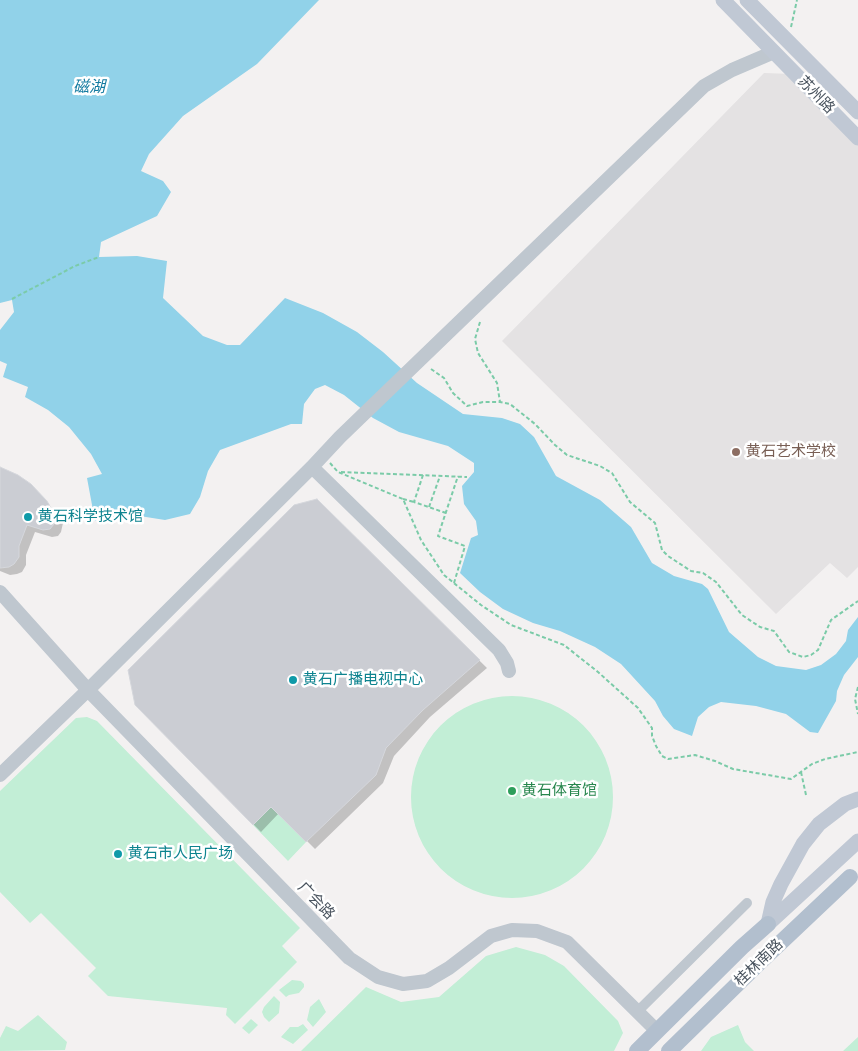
<!DOCTYPE html>
<html>
<head>
<meta charset="utf-8">
<style>
  body { margin:0 }
  canvas { display:block; background:#f3f1f1 }
</style>
</head>
<body>
<canvas width="858" height="1051"></canvas>
<script>
const context = document.querySelector('canvas').getContext('2d');
context.lineJoin = 'round';
function paint(path, color) {
  context.fillStyle = color;
  context.fill(path, 'evenodd');
}
function shape(rows) {
  const path = new Path2D();
  for (const r of rows) {
    if (r.length === 3) {
      path.moveTo(r[0] + r[2], r[1]);
      path.arc(r[0], r[1], r[2], 0, 2 * Math.PI);
      continue;
    }
    path.moveTo(r[0], r[1]);
    for (let i = 2; i < r.length; i += 2) path.lineTo(r[i], r[i + 1]);
  }
  return path;
}
function stroke(path, color, width, dash) {
  context.strokeStyle = color;
  context.lineWidth = width;
  context.lineCap = dash ? 'butt' : 'round';
  context.setLineDash(dash || []);
  context.stroke(path);
}
function write(font, color, halo, rows, align = 'center') {
  context.font = font + ' Manrope,"Noto Sans SC",sans-serif';
  context.lineWidth = 5;
  context.setLineDash([]);
  context.textBaseline = 'middle';
  context.strokeStyle = halo;
  context.fillStyle = color;
  for (const [text, x, y, turn = 0] of rows) {
    context.save();
    context.translate(x, y);
    context.rotate((+turn || 0) * Math.PI / 180);
    context.textAlign = isNaN(turn) ? turn : align;
    if (halo) context.strokeText(text, 0, 0);
    context.fillText(text, 0, 0);
    context.restore();
  }
}
paint(shape([
  [764,73,792,74,858,141,858,567,847,578,830,563,776,614,502,341]
]), '#e4e2e3');
paint(shape([
  [512,797,101],
  [87,717,97,721,300,928,282,946,297,962,235,1024,226,1015,227,1008,108,996,88,976,96,968,41,913,30,923,0,892,0,791,76,718],
  [271,807,306,842,288,861,253,825],
  [516,947,545,955,564,966,618,1021,623,1033,614,1051,301,1051,366,987,401,1002,439,997,486,956],
  [292,980,301,981,304,984,304,987,299,993,289,995,286,997,279,990],
  [274,996,280,1002,279,1013,269,1022,264,1017,262,1012,264,1007],
  [319,999,326,1012,313,1027,307,1020,310,1007],
  [38,1015,67,1042,65,1050,0,1051,0,1038,6,1026,18,1031],
  [251,1019,258,1025,249,1034,242,1028],
  [303,1024,308,1030,293,1044,281,1037,290,1027,298,1027],
  [738,1025,745,1042,754,1051,701,1051,711,1037],
  [858,1037,858,1051,843,1051]
]), '#c2eed6');
paint(shape([
  [0,0,319,0,257,64,183,116,149,154,141,171,163,181,171,192,157,216,101,242,99,257,137,256,167,261,163,298,203,336,227,345,240,345,285,298,323,313,357,332,383,352,417,383,463,414,502,418,520,424,534,437,556,476,600,500,631,527,652,563,674,576,702,584,708,589,729,632,758,657,776,666,806,670,821,665,836,654,846,641,848,630,858,617,858,657,844,675,837,691,836,701,818,733,810,732,786,714,756,706,721,702,709,707,698,717,692,736,674,729,663,716,655,701,621,664,595,647,560,631,533,623,503,609,480,592,460,573,471,538,478,535,476,521,464,504,462,486,474,472,474,463,448,446,399,432,373,418,344,395,325,385,315,389,304,404,302,424,291,424,220,450,208,471,200,497,190,514,165,520,127,514,95,521,87,478,102,474,91,454,69,427,48,410,25,397,28,387,3,377,7,364,0,361,0,330,14,312,12,300,0,303]
]), '#91d2e9');
paint(shape([
  [0,469,47,502,63,523,61,532,58,536,52,537,35,532,26,555,26,565,22,572,17,574,10,575,0,571],
  [316,500,487,668,430,717,394,756,383,783,315,849,279,813,261,832,136,705]
]), '#0003');
const building = shape([
  [0,467,18,475,31,484,47,501,55,515,54,524,50,529,43,530,27,525,19,546,19,557,14,564,9,567,0,568,0,467],
  [317,499,480,660,423,710,386,748,376,775,306,842,271,807,253,825,135,705,128,670,294,505,317,499]
]);
paint(building, '#cbcdd3');
stroke(building, '#d5d7dc', 1);
stroke(shape([
  [791,27,797,0],
  [12,299,75,266,99,257],
  [480,322,475,339,478,353,497,383,500,402],
  [431,369,444,378,453,393,467,406,483,402,500,402,510,404,535,424,555,445,567,455,600,466,612,473,630,502,655,523,662,550,668,556,691,571,703,573,716,582,742,615,760,627,774,631,789,652,803,657,811,655,818,650,831,620,858,601],
  [330,463,338,472,403,499,421,540,444,575,481,605,511,625,564,645,598,672,638,708,652,728,652,736,656,746,662,756,668,759,695,755,715,761,733,769,791,779,812,764,825,759,858,752],
  [341,472,467,477],
  [423,475,414,502,446,513],
  [403,499,414,502],
  [429,507,440,476],
  [454,583,465,546,438,536,458,476],
  [858,687,855,699,858,714],
  [801,772,806,795]
]), '#7bcba8', 2, [4, 2.5]);
stroke(shape([
  [638,1011,747,903]
]), '#bfc7cf', 10);
stroke(shape([
  [312,467,499,650,507,663,509,671],
  [0,592,88,690,312,467,340,437,704,86,732,70,774,52],
  [0,775,88,690,349,958,378,977,403,984,427,981,449,968,491,936,512,930,537,931,567,942,657,1031]
]), '#bfc7cf', 14);
stroke(shape([
  [723,0,858,138],
  [747,0,858,112],
  [768,924,773,902,781,884,803,844,819,824,845,804,858,799],
  [768,924,858,841]
]), '#c0c8d4', 15);
stroke(shape([
  [637,1051,742,947,768,924],
  [669,1051,759,963,850,877]
]), '#b2bfce', 16);
for (const [x, y, r, color] of [
  [736,452,5,"#8d6e63"],
  [28,517,5,"#0f9aa8"],
  [293,680,5,"#0f9aa8"],
  [512,791,5,"#2e9e5b"],
  [118,854,5,"#0f9aa8"]
]) {
  const dot = new Path2D();
  dot.arc(x, y, r, 0, 2 * Math.PI);
  context.fillStyle = color;
  context.fill(dot);
  stroke(dot, '#fff', 2);
}
write('15px', '#49535e', '#fff', [
  ["苏州路",816,95,46],
  ["广会路",316,901,46],
  ["桂林南路",759,963,-44]
]);
write('15px', '#785e54', '#fff', [
  ["黄石艺术学校",746,452]
], 'left');
write('15px', '#0d838f', '#fff', [
  ["黄石科学技术馆",38,517],
  ["黄石广播电视中心",303,680],
  ["黄石市人民广场",128,854]
], 'left');
write('15px', '#27864d', '#fff', [
  ["黄石体育馆",522,791]
], 'left');
write('italic 16px', '#127aa0', '#fff', [
  ["磁湖",89,88]
]);
</script>
</body>
</html>
